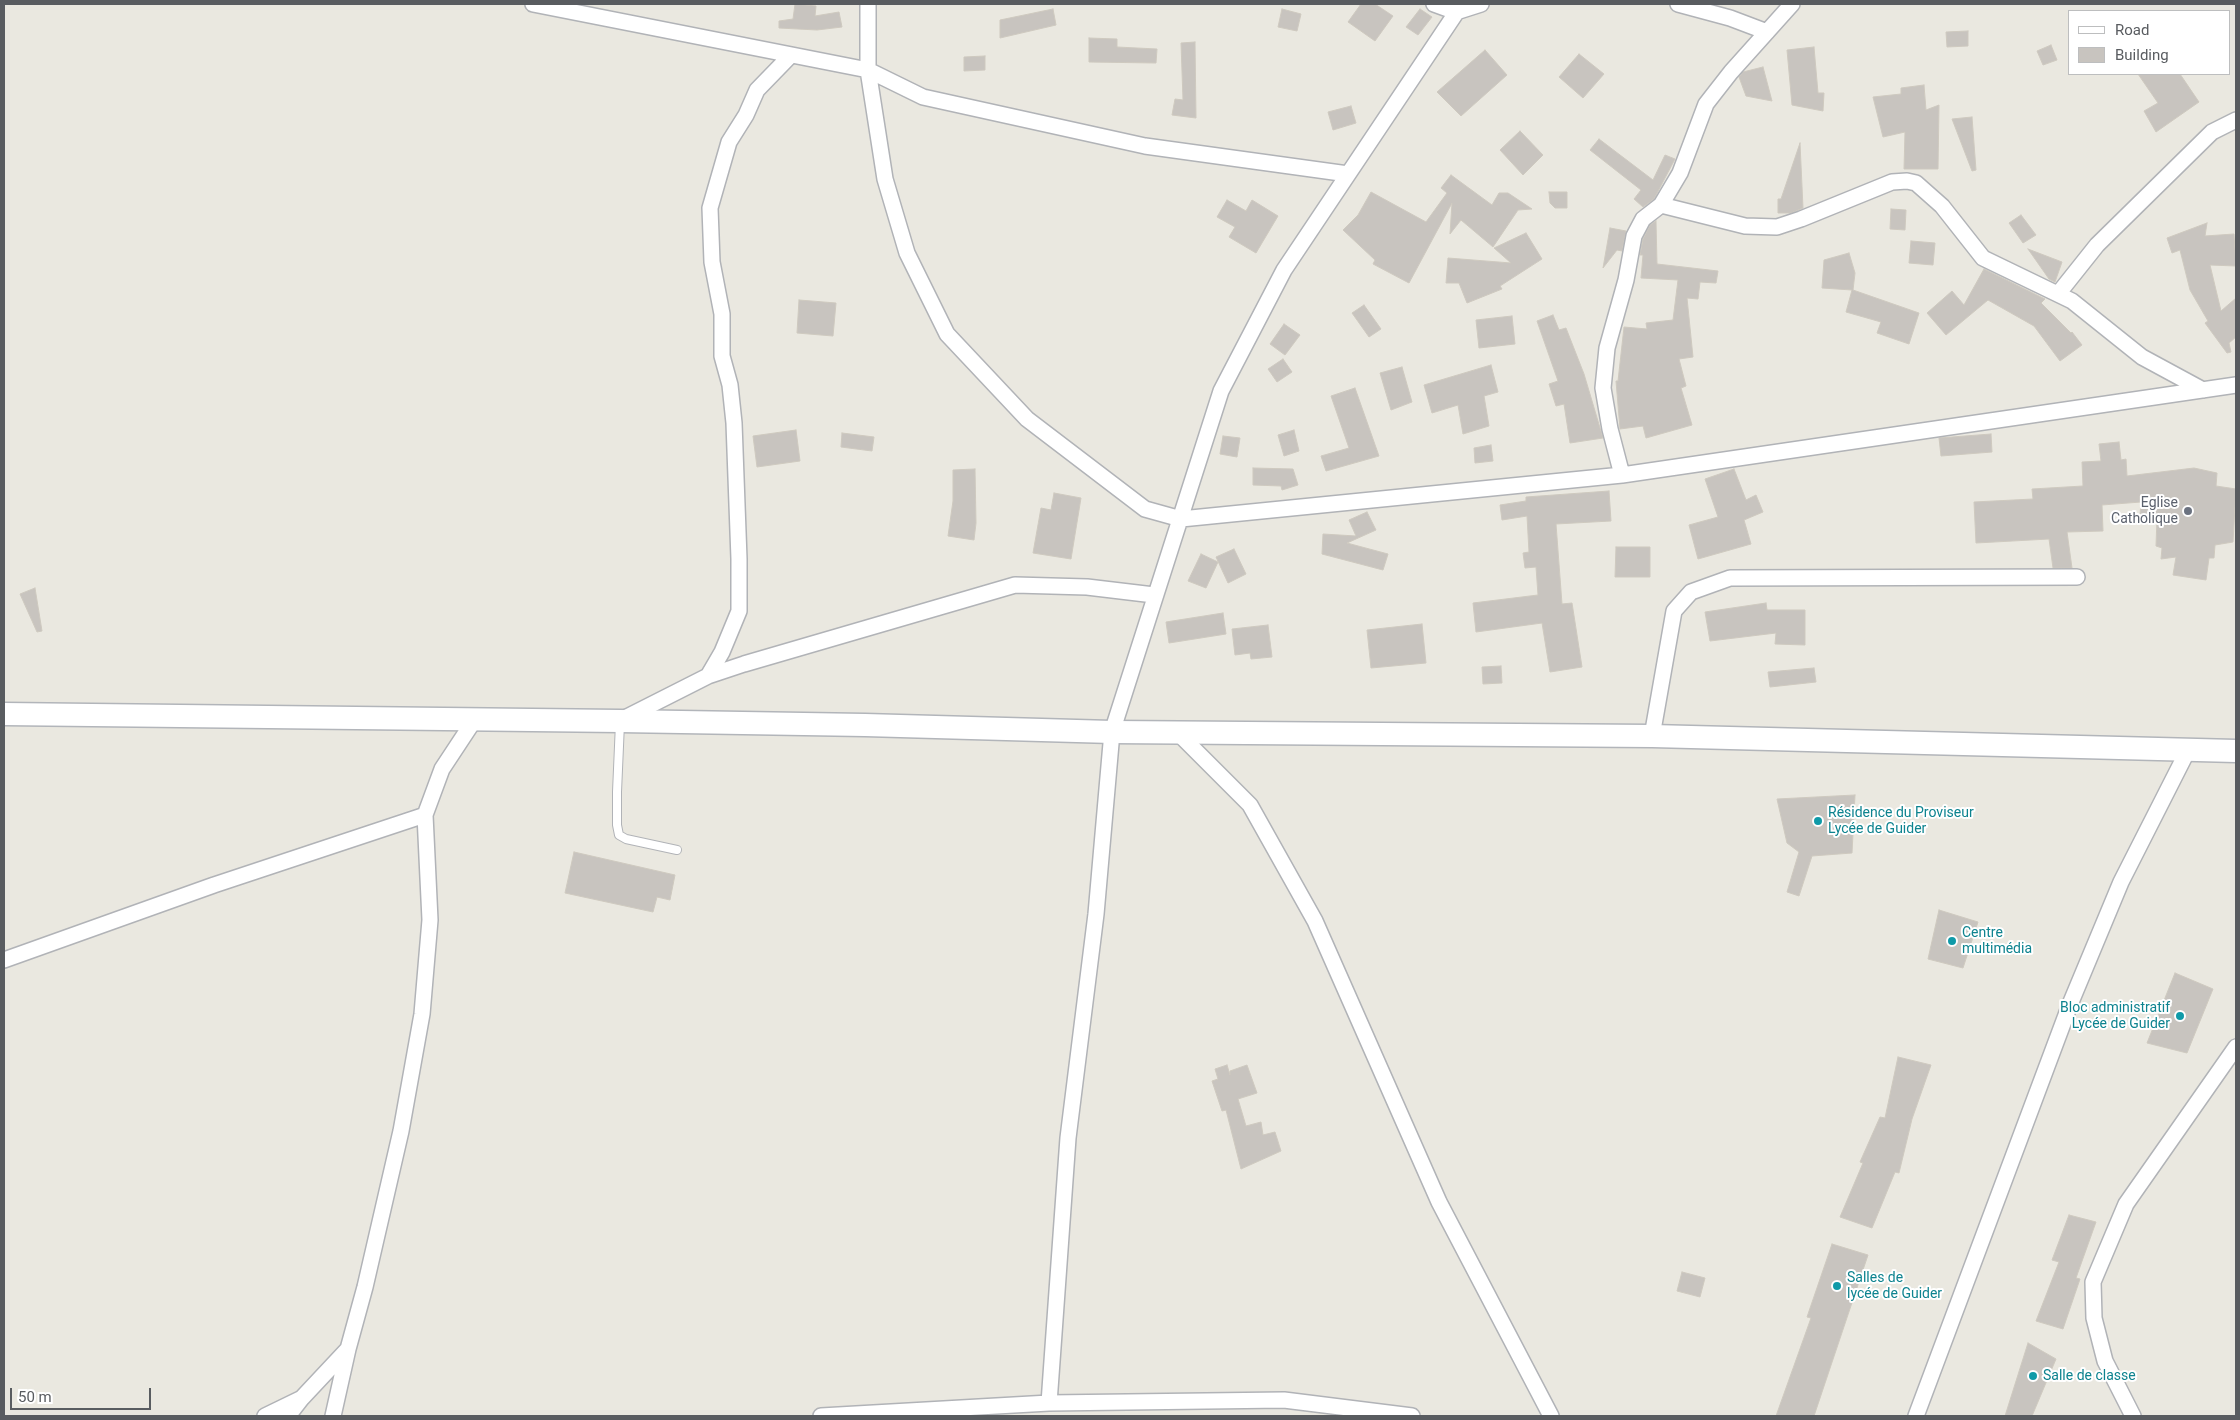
<!DOCTYPE html>
<html>
<head>
<meta charset="utf-8">
<style>
  body { margin:0 }
  #map { position:relative; width:2240px; height:1420px; overflow:hidden; background:#eae8e0; font-family:Roboto,sans-serif }
  canvas { display:block }
  .frame { position:absolute; inset:0; border:5px solid #595c60; pointer-events:none }
  .legend { position:absolute; left:2068px; top:10px; width:162px; height:65px; box-sizing:border-box; background:#fff; border:1px solid #bdbebf; margin:0; padding:6px 9px; list-style:none; font-size:15px; color:#595c60 }
  .legend li { display:flex; align-items:center; gap:10px; height:25px }
  .legend b { width:25px; border:1px solid #bdbebf }
  .scale { position:absolute; left:10px; top:1388px; width:141px; height:22px; box-sizing:border-box; border:2px solid #595c60; border-top:0; padding-left:6px; font-size:15px; line-height:18px; white-space:nowrap; color:#595c60; -webkit-text-stroke:4px #fff; paint-order:stroke }
</style>
</head>
<body>
<div id="map">
<canvas width="2240" height="1420"></canvas>
<div class="frame"></div>
<ul class="legend">
<li><b style="height:6px;background:#fff"></b>Road</li>
<li><b style="height:14px;background:#c8c4bf"></b>Building</li>
</ul>
<div class="scale">50 m</div>
</div>
<script>
const context = document.querySelector('canvas').getContext('2d');
context.lineJoin = 'round';
function paint(path, color) {
  context.fillStyle = color;
  context.fill(path, 'evenodd');
}
function shape(rows) {
  const path = new Path2D();
  for (const r of rows) {
    path.moveTo(r[0], r[1]);
    for (let i = 2; i < r.length; i += 2) path.lineTo(r[i], r[i + 1]);
  }
  return path;
}
function stroke(path, color, width, dash) {
  context.strokeStyle = color;
  context.lineWidth = width;
  context.lineCap = dash ? 'butt' : 'round';
  context.setLineDash(dash || []);
  context.stroke(path);
}
function write(font, color, halo, rows, align = 'center') {
  context.font = font + ' Roboto,sans-serif';
  context.lineWidth = 4;
  context.setLineDash([]);
  context.textBaseline = 'middle';
  context.strokeStyle = halo;
  context.fillStyle = color;
  for (const [text, x, y, turn = 0] of rows) {
    context.save();
    context.translate(x, y);
    context.rotate((+turn || 0) * Math.PI / 180);
    context.textAlign = isNaN(turn) ? turn : align;
    if (halo) context.strokeText(text, 0, 0);
    context.fillText(text, 0, 0);
    context.restore();
  }
}
const building = shape([
  [795,4,816,6,815,16,839,12,842,27,817,30,779,28,779,21,793,19,795,4],
  [1361,4,1375,4,1393,16,1375,41,1348,22,1361,4],
  [1053,9,1056,25,1000,38,1000,20,1053,9],
  [1282,9,1301,14,1297,31,1278,27,1282,9],
  [1420,9,1432,17,1418,35,1406,27,1420,9],
  [1968,31,1968,46,1947,47,1946,32,1968,31],
  [1089,38,1117,39,1117,47,1157,49,1156,63,1089,62,1089,38],
  [1195,42,1196,118,1172,115,1175,99,1183,100,1181,43,1195,42],
  [2051,45,2057,60,2043,65,2037,51,2051,45],
  [1814,47,1818,93,1824,93,1823,111,1792,105,1787,50,1814,47],
  [1485,50,1507,75,1461,116,1437,92,1485,50],
  [1579,54,1604,74,1583,98,1559,77,1579,54],
  [985,56,985,70,964,71,964,57,985,56],
  [1763,67,1772,101,1746,96,1739,77,1743,72,1763,67],
  [2138,74,2180,74,2199,102,2156,132,2144,111,2158,103,2138,74],
  [1924,85,1926,110,1939,105,1938,169,1904,169,1905,132,1883,137,1873,97,1901,94,1901,88,1924,85],
  [1351,106,1356,123,1333,130,1328,112,1351,106],
  [1972,117,1976,170,1972,171,1952,119,1972,117],
  [1520,131,1543,155,1523,175,1500,150,1520,131],
  [1599,139,1653,180,1665,155,1675,159,1654,199,1643,207,1634,199,1641,190,1590,150,1599,139],
  [1800,143,1803,208,1791,213,1778,213,1778,199,1781,199,1800,143],
  [1451,175,1492,205,1499,193,1508,193,1532,209,1518,210,1493,247,1461,220,1450,234,1452,203,1409,283,1373,264,1375,260,1343,230,1358,215,1371,192,1426,222,1447,193,1441,188,1451,175],
  [1549,192,1567,192,1567,208,1555,208,1550,203,1549,192],
  [1227,200,1246,211,1252,200,1278,216,1256,253,1229,237,1235,227,1217,217,1227,200],
  [1891,209,1906,210,1905,230,1890,229,1891,209],
  [2021,215,2036,235,2023,243,2009,223,2021,215],
  [1656,221,1657,264,1718,271,1716,283,1700,282,1698,299,1687,298,1693,357,1679,359,1686,386,1681,388,1692,425,1646,438,1643,426,1620,429,1616,381,1618,381,1624,327,1647,329,1646,323,1673,320,1678,280,1641,278,1643,255,1640,255,1643,239,1650,225,1656,221],
  [2207,223,2205,236,2234,234,2236,266,2210,265,2221,311,2236,298,2236,337,2229,343,2231,352,2227,353,2205,323,2208,321,2190,290,2180,250,2172,253,2167,238,2207,223],
  [1610,228,1626,231,1622,251,1617,250,1603,268,1610,228],
  [1526,233,1542,259,1500,286,1502,289,1467,303,1459,283,1446,283,1448,258,1511,263,1494,248,1526,233],
  [1911,241,1935,243,1933,265,1909,263,1911,241],
  [2028,249,2062,262,2055,282,2049,279,2028,249],
  [1849,253,1855,273,1853,290,1919,313,1909,344,1877,333,1881,322,1846,312,1852,290,1822,288,1824,260,1849,253],
  [1984,269,2045,299,2041,303,2071,333,2072,332,2082,345,2060,361,2034,326,1988,300,1946,335,1927,313,1952,291,1964,305,1984,269],
  [799,300,836,303,833,336,797,333,799,300],
  [1364,305,1381,329,1369,337,1352,313,1364,305],
  [1553,315,1559,330,1566,328,1584,374,1603,438,1570,443,1564,404,1556,406,1549,384,1558,381,1537,321,1553,315],
  [1512,316,1515,344,1479,348,1476,320,1512,316],
  [1284,324,1300,335,1285,355,1270,344,1284,324],
  [1283,359,1292,372,1277,382,1268,369,1283,359],
  [1491,365,1498,392,1484,396,1489,426,1463,434,1458,405,1432,413,1424,385,1491,365],
  [1402,367,1412,402,1391,410,1380,373,1402,367],
  [1355,388,1379,456,1326,471,1321,456,1349,448,1331,396,1355,388],
  [796,430,800,461,757,467,753,436,796,430],
  [1294,430,1299,451,1284,456,1278,435,1294,430],
  [842,433,874,437,872,451,841,447,842,433],
  [1991,434,1992,452,1941,456,1939,438,1991,434],
  [1223,436,1240,438,1237,457,1220,454,1223,436],
  [2119,442,2121,460,2126,459,2127,476,2194,468,2217,473,2216,486,2236,489,2233,542,2215,545,2214,558,2209,558,2206,580,2173,575,2176,557,2161,559,2162,548,2156,546,2157,517,2140,515,2141,502,2102,505,2103,531,2067,532,2072,568,2053,568,2049,539,1976,543,1974,502,2033,499,2032,489,2083,486,2082,462,2101,461,2099,444,2119,442],
  [1491,445,1493,461,1475,463,1474,448,1491,445],
  [1253,468,1293,469,1298,485,1282,490,1281,486,1253,485,1253,468],
  [975,469,976,523,974,540,948,536,953,501,953,470,975,469],
  [1734,469,1746,500,1756,495,1763,512,1744,520,1751,544,1698,559,1689,525,1718,517,1705,479,1734,469],
  [1609,491,1611,521,1556,524,1562,604,1572,603,1582,667,1550,672,1542,623,1476,632,1473,603,1538,595,1536,567,1525,568,1523,553,1529,552,1527,516,1502,520,1500,505,1526,501,1526,497,1609,491],
  [1054,493,1081,498,1071,559,1033,553,1041,508,1051,510,1054,493],
  [1367,512,1376,530,1347,543,1388,554,1383,570,1322,554,1323,534,1356,536,1349,520,1367,512],
  [1616,547,1650,547,1650,577,1615,577,1616,547],
  [1234,549,1246,574,1228,583,1216,557,1234,549],
  [1201,554,1218,562,1206,588,1188,581,1201,554],
  [35,588,42,631,37,632,20,594,35,588],
  [1766,603,1767,610,1805,610,1805,645,1775,644,1776,633,1710,641,1705,612,1766,603],
  [1223,613,1226,634,1169,643,1166,622,1223,613],
  [1422,624,1426,663,1371,668,1367,630,1422,624],
  [1268,625,1272,657,1251,659,1250,653,1235,655,1232,629,1268,625],
  [1501,666,1502,683,1483,684,1482,667,1501,666],
  [1814,668,1816,682,1770,687,1768,672,1814,668],
  [1855,795,1852,853,1812,856,1799,896,1787,892,1799,852,1787,843,1777,799,1855,795],
  [574,852,675,875,670,900,657,897,653,912,565,893,574,852],
  [1939,910,1978,922,1963,968,1928,959,1939,910],
  [2175,973,2213,989,2187,1053,2147,1043,2175,973],
  [1898,1057,1931,1065,1912,1119,1899,1173,1895,1172,1872,1228,1840,1217,1863,1163,1860,1162,1880,1117,1885,1118,1898,1057],
  [1227,1065,1230,1075,1230,1071,1247,1065,1257,1093,1238,1099,1246,1126,1261,1122,1263,1135,1275,1132,1281,1151,1241,1169,1226,1110,1222,1111,1212,1081,1218,1079,1215,1069,1227,1065],
  [2069,1215,2096,1222,2076,1278,2080,1279,2063,1329,2036,1321,2059,1262,2052,1260,2069,1215],
  [1832,1244,1868,1255,1814,1416,1776,1416,1811,1318,1807,1317,1832,1244],
  [1682,1272,1705,1278,1700,1297,1677,1291,1682,1272],
  [2028,1343,2056,1359,2032,1416,2005,1416,2028,1343]
]);
paint(building, '#c8c4bf');
stroke(building, '#cec9bf', 1);
const service = shape([
  [620,723,617,792,617,825,619,835,626,839,677,850]
]);
const minor = shape([
  [533,4,868,70,923,97,1145,146,1348,174],
  [868,4,868,70,885,179,907,253,947,334,1027,419,1145,509,1181,519,1622,475,2236,385],
  [1434,4,1456,12,1481,4],
  [1678,4,1730,18,1767,32],
  [1661,205,1745,226,1777,227,1801,219,1892,182,1907,181,1916,183,1942,206,1983,258,2072,301,2142,357,2203,390],
  [2058,294,2097,245,2212,132,2236,120],
  [1622,475,1610,429,1603,388,1607,348,1626,280,1634,236,1643,219,1661,205,1680,173,1706,104,1731,72,1792,4],
  [708,676,722,652,739,611,739,559,734,423,730,385,722,356,722,314,712,262,710,208,729,142,746,115,757,90,791,55],
  [623,719,708,676,744,664,1015,585,1087,587,1154,595],
  [1178,733,1250,805,1315,921,1439,1202,1551,1416],
  [1652,736,1674,611,1691,592,1730,578,2077,577],
  [4,960,214,885,425,815],
  [1049,1403,1068,1138,1096,914,1112,732,1221,391,1284,270,1462,4],
  [265,1416,300,1399],
  [288,1416,302,1398,347,1350],
  [333,1416,348,1349,365,1287,401,1131,422,1014,430,920,425,815,442,769,475,719],
  [821,1416,1049,1403,1284,1400,1412,1416],
  [1916,1416,2071,1002,2121,882,2188,750],
  [2133,1416,2105,1361,2094,1318,2093,1282,2126,1204,2236,1047]
]);
const secondary = shape([
  [4,714,620,721,865,725,1112,732,1652,736,2236,751]
]);
stroke(service, '#b1b3b7', 10);
stroke(minor, '#b1b3b7', 18);
stroke(secondary, '#b2b5ba', 25);
stroke(service, '#fff', 8);
stroke(minor, '#fff', 15);
stroke(secondary, '#fff', 22);
for (const [x, y, r, color] of [
  [2188,511,5,"#6b7280"],
  [1818,821,5,"#0f9aa8"],
  [1952,941,5,"#0f9aa8"],
  [2180,1016,5,"#0f9aa8"],
  [1837,1286,5,"#0f9aa8"],
  [2033,1376,5,"#0f9aa8"]
]) {
  const dot = new Path2D();
  dot.arc(x, y, r, 0, 2 * Math.PI);
  context.fillStyle = color;
  context.fill(dot);
  stroke(dot, '#fff', 2);
}
write('14px', '#5b616d', '#fff', [
  ["Eglise",2178,503],
  ["Catholique",2178,519]
], 'right');
write('14px', '#0d838f', '#fff', [
  ["Résidence du Proviseur",1828,813],
  ["Lycée de Guider",1828,829],
  ["Centre",1962,933],
  ["multimédia",1962,949],
  ["Bloc administratif",2170,1008,"right"],
  ["Lycée de Guider",2170,1024,"right"],
  ["Salles de",1847,1278],
  ["lycée de Guider",1847,1294],
  ["Salle de classe",2043,1376]
], 'left');
</script>
</body>
</html>
